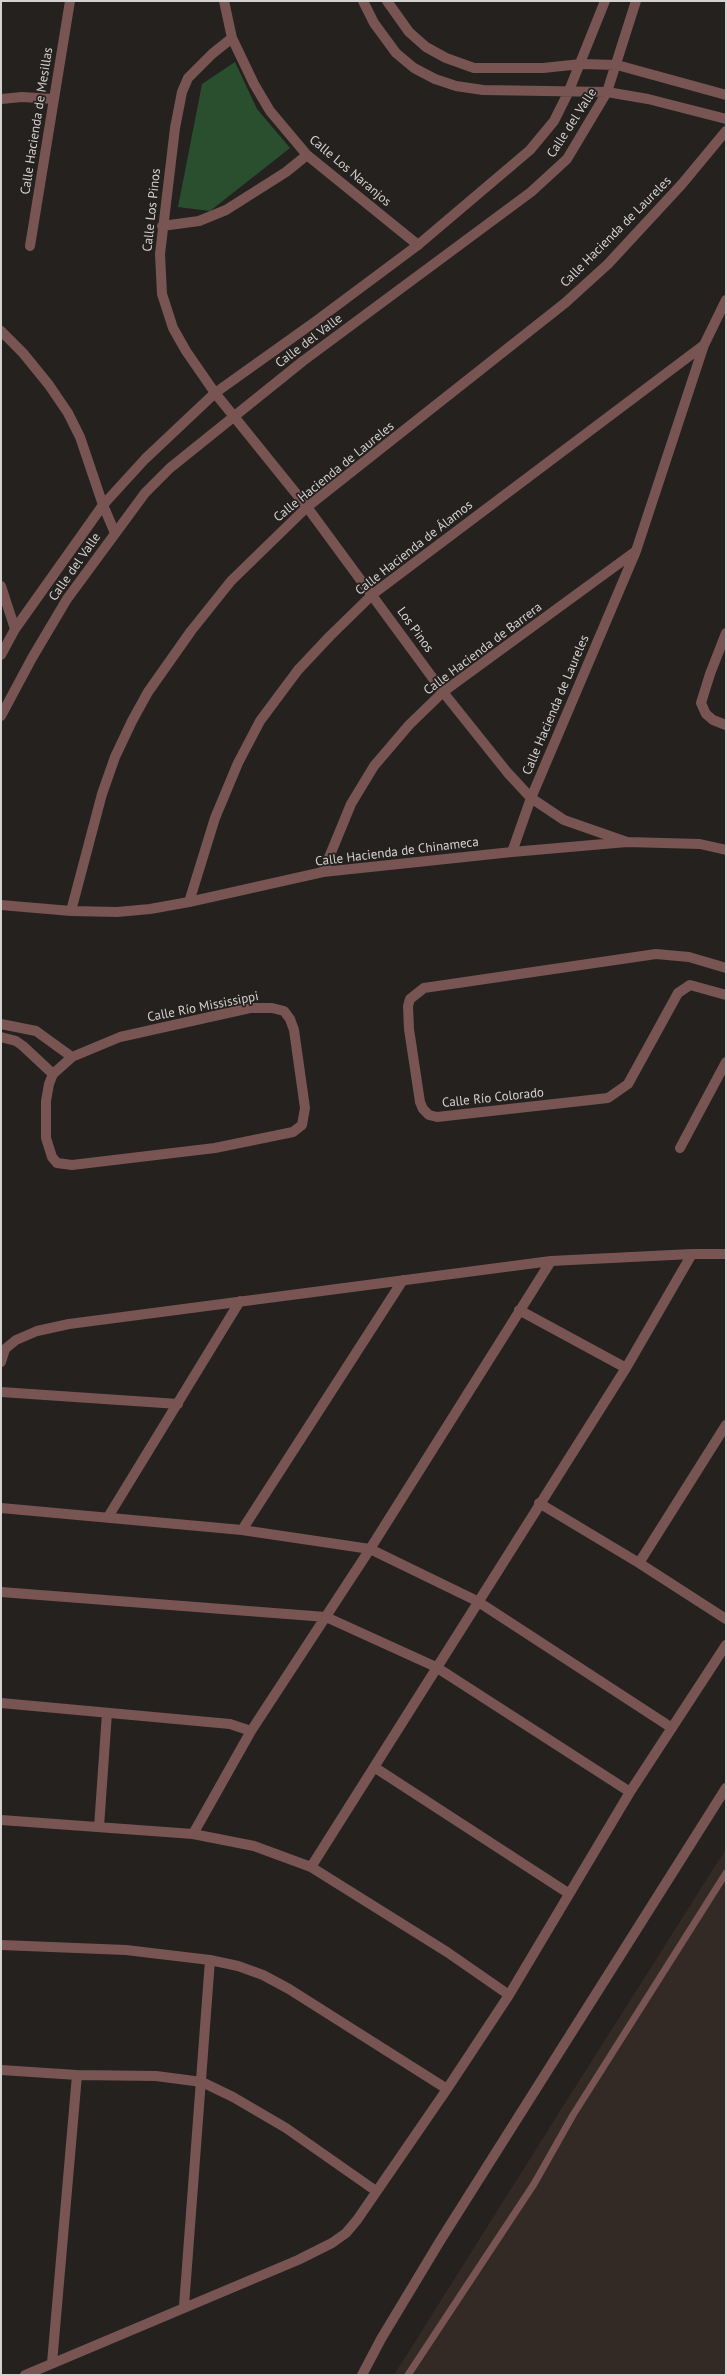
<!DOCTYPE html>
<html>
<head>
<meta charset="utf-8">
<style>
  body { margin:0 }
  #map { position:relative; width:727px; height:2376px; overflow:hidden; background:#25211f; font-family:"PT Sans",sans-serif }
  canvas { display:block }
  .frame { position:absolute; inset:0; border:2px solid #d4d2d1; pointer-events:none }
</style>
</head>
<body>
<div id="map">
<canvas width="727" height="2376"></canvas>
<div class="frame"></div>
</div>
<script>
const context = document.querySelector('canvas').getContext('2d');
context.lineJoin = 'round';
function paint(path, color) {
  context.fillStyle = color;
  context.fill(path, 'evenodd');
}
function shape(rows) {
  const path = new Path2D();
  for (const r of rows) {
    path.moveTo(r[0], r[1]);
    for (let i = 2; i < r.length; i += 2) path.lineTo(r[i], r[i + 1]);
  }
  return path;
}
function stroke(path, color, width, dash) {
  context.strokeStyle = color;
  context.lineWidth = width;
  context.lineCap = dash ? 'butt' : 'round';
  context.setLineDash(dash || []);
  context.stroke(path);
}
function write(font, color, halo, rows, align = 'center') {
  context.font = font + ' "PT Sans",sans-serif';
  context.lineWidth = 3.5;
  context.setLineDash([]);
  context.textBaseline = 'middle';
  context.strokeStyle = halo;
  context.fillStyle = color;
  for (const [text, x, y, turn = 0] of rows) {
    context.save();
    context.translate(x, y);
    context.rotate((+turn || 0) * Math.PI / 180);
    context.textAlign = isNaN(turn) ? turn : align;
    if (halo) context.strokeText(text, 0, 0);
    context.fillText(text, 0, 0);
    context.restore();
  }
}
paint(shape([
  [726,1849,726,2375,394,2375,567,2100]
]), '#332a26');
paint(shape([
  [235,62,257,109,290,148,210,211,178,207,202,84]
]), '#294f2f');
stroke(shape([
  [408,2375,534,2184,573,2115,726,1873]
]), '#785452', 7);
stroke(shape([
  [224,1,232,38,254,84,270,111,307,155,418,245],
  [232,38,212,54,188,78,182,92,175,128,160,254,162,294,173,328,186,351,215,393,307,507,443,692,507,772,531,798,564,820,627,842],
  [617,65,726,95],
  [607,92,648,99,726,119],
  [1,99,22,97,54,99],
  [162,226,199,221,226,210,286,172,307,155],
  [30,246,70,1],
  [1,331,23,353,49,385,68,413,80,437,103,505,115,533],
  [726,633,710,674,701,703,706,714,713,720,726,725],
  [512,852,531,798,636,551,704,345,726,300],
  [323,872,351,804,374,766,409,725,443,692,636,551],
  [189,902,215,818,238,763,260,721,298,670,330,636,373,594,704,345],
  [1,905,71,911,117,912,150,909,189,902,323,872,512,852,627,842,700,844,726,850],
  [71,911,102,794,115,757,132,721,148,692,191,631,231,581,307,507,565,303,608,264,682,184,726,131],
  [726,968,689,957,656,954,424,988,410,999,408,1006,409,1029,420,1102,423,1109,429,1115,437,1117,608,1098,628,1084,678,993,690,985,726,995],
  [250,1008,272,1008,284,1011,290,1019,294,1030,305,1108,302,1125,293,1132,215,1148,72,1165,57,1163,52,1157,46,1138,46,1101,49,1084,53,1074,72,1057,120,1037,250,1008],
  [1,1024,36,1031,72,1057],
  [1,1037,16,1041,23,1046,53,1074],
  [680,1148,726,1062],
  [519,1310,626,1368],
  [1,1362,5,1349,16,1340,37,1331,69,1324,551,1261,692,1254,726,1254],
  [1,1392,178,1404],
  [539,1503,639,1563,726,1619],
  [1,1508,242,1530,370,1549,477,1601,672,1728],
  [108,1517,240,1301],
  [242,1530,403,1280],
  [639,1563,726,1425],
  [1,1592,326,1617,436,1667,630,1792],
  [1,1703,230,1724,251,1731],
  [374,1767,568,1893],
  [1,1820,193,1834,254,1846,311,1867,447,1952,509,1995],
  [99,1827,107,1713],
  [193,1834,251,1731,370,1549,551,1261],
  [311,1867,626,1368,692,1254],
  [1,1945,126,1950,210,1960,238,1966,263,1975,289,1989,447,2089],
  [1,2070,77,2075,156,2076,202,2082,233,2097,286,2128,376,2191],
  [184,2306,210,1960],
  [52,2363,77,2075],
  [25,2375,298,2260,332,2243,346,2233,357,2220,447,2089,509,1995,630,1792,726,1645],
  [362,2375,381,2339,440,2241,726,1788]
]), '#785452', 10);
stroke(shape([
  [363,1,374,23,396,53,414,68,435,79,456,86,483,90,607,92],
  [387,1,409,32,426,47,446,58,474,68,543,68,581,64,617,65],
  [1,586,15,629],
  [1,655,15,629,103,505,145,459,215,393,316,321,418,245,530,150,554,121,568,93,605,1],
  [1,716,32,658,67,599,145,493,170,468,303,361,531,192,567,159,607,92,636,1]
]), '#785452', 10);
write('13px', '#d4d2d1', '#25211f', [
  ["Calle Hacienda de Mesillas",37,121,-81],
  ["Calle del Valle",572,123,-57],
  ["Calle Los Naranjos",350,171,40],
  ["Calle Los Pinos",152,210,-84],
  ["Calle Hacienda de Laureles",616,232,-45],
  ["Calle del Valle",309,341,-37],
  ["Calle Hacienda de Laureles",334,472,-39],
  ["Calle Hacienda de Álamos",414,548,-38],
  ["Calle del Valle",75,567,-55],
  ["Los Pinos",415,630,54],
  ["Calle Hacienda de Barrera",483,649,-37],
  ["Calle Hacienda de Laureles",556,705,-67],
  ["Calle Hacienda de Chinameca",397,852,-7],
  ["Calle Río Mississippi",203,1007,-11],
  ["Calle Río Colorado",493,1098,-6]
]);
</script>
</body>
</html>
